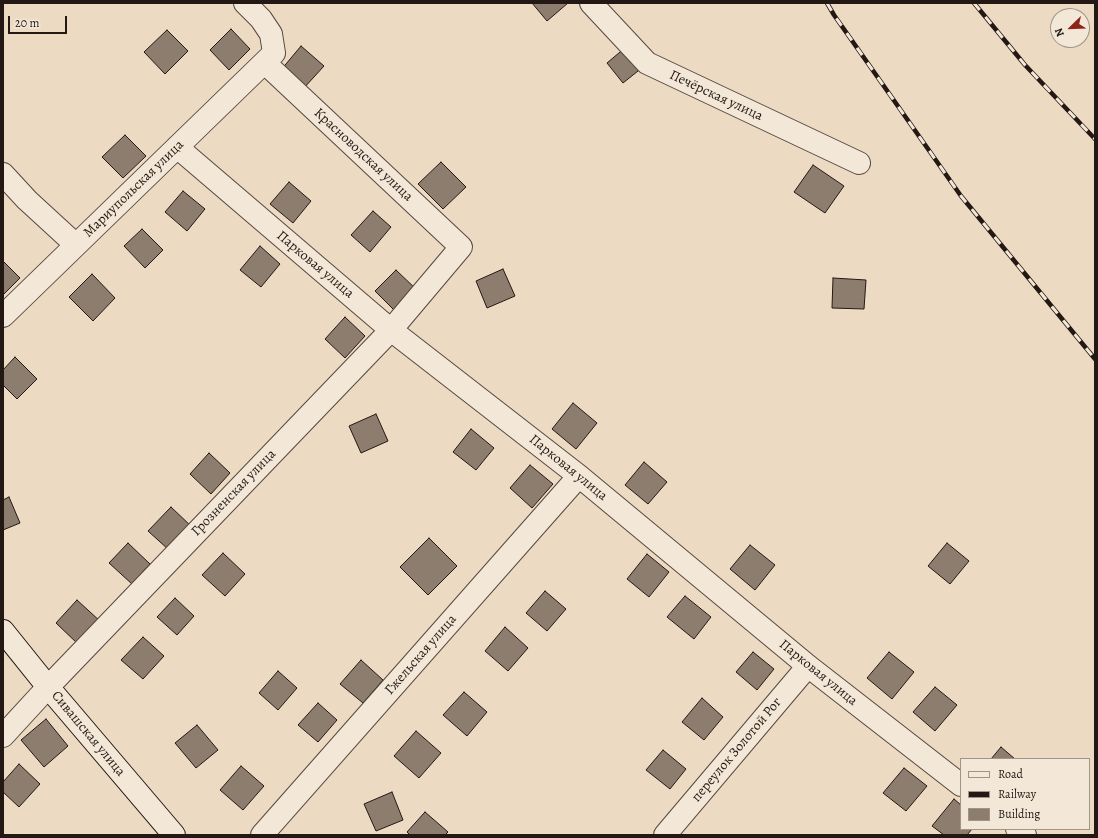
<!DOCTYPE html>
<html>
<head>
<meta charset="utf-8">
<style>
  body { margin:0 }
  #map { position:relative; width:1098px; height:838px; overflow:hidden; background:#eddac2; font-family:Alegreya,serif }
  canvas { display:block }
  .frame { position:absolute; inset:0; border:4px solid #241814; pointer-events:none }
  .legend { position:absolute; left:960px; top:758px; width:130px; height:72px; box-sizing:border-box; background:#f3e7d7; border:1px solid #a09489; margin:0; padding:5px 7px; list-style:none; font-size:12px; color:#241814 }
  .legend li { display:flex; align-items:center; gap:8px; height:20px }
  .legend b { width:20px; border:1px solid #a09489 }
  .north { position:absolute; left:1050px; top:8px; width:40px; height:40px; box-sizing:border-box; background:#f3e7d7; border:1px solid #a09489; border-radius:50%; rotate:247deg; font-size:11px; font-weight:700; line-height:16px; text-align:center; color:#241814 }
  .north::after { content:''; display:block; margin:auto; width:14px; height:18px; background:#8f2418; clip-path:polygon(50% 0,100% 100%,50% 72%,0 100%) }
  .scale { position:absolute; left:8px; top:16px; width:59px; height:18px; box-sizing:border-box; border:2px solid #241814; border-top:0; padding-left:5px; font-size:12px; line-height:14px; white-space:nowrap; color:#241814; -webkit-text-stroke:3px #f3e7d7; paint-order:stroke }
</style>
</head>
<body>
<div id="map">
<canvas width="1098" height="838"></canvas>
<div class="frame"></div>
<ul class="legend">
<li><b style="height:5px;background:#f3e7d7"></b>Road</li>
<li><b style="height:5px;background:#241814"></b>Railway</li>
<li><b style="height:11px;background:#8d7d6e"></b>Building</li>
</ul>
<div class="north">N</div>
<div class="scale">20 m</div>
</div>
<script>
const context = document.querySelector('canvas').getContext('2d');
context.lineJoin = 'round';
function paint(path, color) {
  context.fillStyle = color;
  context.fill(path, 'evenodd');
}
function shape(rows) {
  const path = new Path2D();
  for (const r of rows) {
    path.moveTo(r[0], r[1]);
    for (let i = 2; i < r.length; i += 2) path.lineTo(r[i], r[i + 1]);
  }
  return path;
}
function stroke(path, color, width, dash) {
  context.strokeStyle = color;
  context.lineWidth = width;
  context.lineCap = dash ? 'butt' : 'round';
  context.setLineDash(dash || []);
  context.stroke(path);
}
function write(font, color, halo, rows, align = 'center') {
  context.font = font + ' Alegreya,serif';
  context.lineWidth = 4;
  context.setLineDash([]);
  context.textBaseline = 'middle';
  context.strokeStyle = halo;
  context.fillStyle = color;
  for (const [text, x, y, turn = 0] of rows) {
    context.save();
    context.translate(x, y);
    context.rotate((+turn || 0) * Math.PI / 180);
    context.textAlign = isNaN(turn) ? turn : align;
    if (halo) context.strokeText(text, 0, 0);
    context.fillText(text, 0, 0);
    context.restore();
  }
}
const building = shape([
  [532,3,568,3,547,21,532,3],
  [231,29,250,49,229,70,210,50,231,29],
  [167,30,188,51,165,74,144,52,167,30],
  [301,46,324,66,303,89,281,70,301,46],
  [626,47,643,67,623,83,607,63,626,47],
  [125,135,146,156,123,178,102,157,125,135],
  [441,162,466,187,443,209,418,184,441,162],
  [813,165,844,186,825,213,794,192,813,165],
  [289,182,311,201,293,223,270,204,289,182],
  [183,191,205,209,187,231,165,212,183,191],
  [373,211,391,227,370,252,351,235,373,211],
  [142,229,163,250,145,268,124,246,142,229],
  [260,246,280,264,261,287,240,270,260,246],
  [3,261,20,278,3,295,3,261],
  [503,269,515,296,487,308,476,281,503,269],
  [396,270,418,291,397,313,375,291,396,270],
  [92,274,115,298,93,321,69,297,92,274],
  [833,278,866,280,864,309,832,308,833,278],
  [345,317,365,336,345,358,325,339,345,317],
  [15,357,37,379,17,399,3,385,3,370,15,357],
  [573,403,597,423,576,449,552,429,573,403],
  [376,414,388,441,361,453,349,426,376,414],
  [471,429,494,448,476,470,453,452,471,429],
  [209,453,230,473,211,494,190,474,209,453],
  [644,462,667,482,648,504,625,485,644,462],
  [530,465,553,484,532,508,510,488,530,465],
  [9,497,20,523,3,530,3,500,9,497],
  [171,507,192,527,169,550,148,531,171,507],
  [429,538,457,566,428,595,400,567,429,538],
  [128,543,150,564,132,584,109,563,128,543],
  [947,543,969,561,950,584,928,566,947,543],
  [750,545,775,565,755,590,730,569,750,545],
  [223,553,245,574,225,596,202,575,223,553],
  [647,554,669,572,649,597,627,579,647,554],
  [545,591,566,609,547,631,526,613,545,591],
  [685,596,711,617,694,639,667,617,685,596],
  [175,598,194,616,177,635,157,617,175,598],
  [77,600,101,622,79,645,56,623,77,600],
  [505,627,528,648,508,671,485,651,505,627],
  [143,637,164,656,143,679,121,660,143,637],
  [753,652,774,669,757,690,736,672,753,652],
  [889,652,914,672,892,699,867,678,889,652],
  [361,660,383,680,363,703,340,684,361,660],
  [278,671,297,688,278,710,259,693,278,671],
  [935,687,957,705,935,731,913,712,935,687],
  [464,692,487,712,467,736,443,715,464,692],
  [702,698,723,717,704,740,682,722,702,698],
  [318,703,337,720,318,742,298,725,318,703],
  [46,719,68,746,44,767,21,740,46,719],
  [197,725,218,750,196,768,175,743,197,725],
  [416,731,441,753,419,778,394,756,416,731],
  [1001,747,1015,759,991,759,1001,747],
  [663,750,686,769,670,789,646,770,663,750],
  [19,764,40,784,19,807,3,792,3,782,19,764],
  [241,766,264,786,243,810,220,790,241,766],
  [904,768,927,786,906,811,883,793,904,768],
  [392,792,403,820,376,831,364,804,392,792],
  [954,799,961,805,961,829,972,829,967,835,944,835,932,826,954,799],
  [425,812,448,832,445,835,410,835,407,832,425,812]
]);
paint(building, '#8d7d6e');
stroke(building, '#241814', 1);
const street = shape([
  [591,3,647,63,859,163],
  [177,147,391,330,579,476,808,666,961,785],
  [3,174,27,200,76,245],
  [3,316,274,53,271,34,261,19,245,3],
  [3,736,48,687,391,330,461,247,265,63],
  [1017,829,1025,835],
  [262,835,579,476],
  [665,835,808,666]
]);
const secondary = shape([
  [3,631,48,687,174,835]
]);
stroke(street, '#564840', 24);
stroke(secondary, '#241814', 24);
stroke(street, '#f3e7d7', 22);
stroke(secondary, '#f3e7d7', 22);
const rail = shape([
  [827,3,834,15,961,196,1095,359],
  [974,3,1025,65,1095,139]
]);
stroke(rail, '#241814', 4.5);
stroke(rail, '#f3e7d7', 3, [9]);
write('14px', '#241814', '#f3e7d7', [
  ["Печёрская улица",716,96,25],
  ["Красноводская улица",363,155,43],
  ["Мариупольская улица",134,189,-44],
  ["Парковая улица",315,265,40],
  ["Парковая улица",568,468,39],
  ["Грозненская улица",234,493,-46],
  ["Гжельская улица",421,655,-49],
  ["Парковая улица",818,673,39],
  ["Сивашская улица",88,734,50],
  ["переулок Золотой Рог",737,750,-50]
]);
</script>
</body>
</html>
